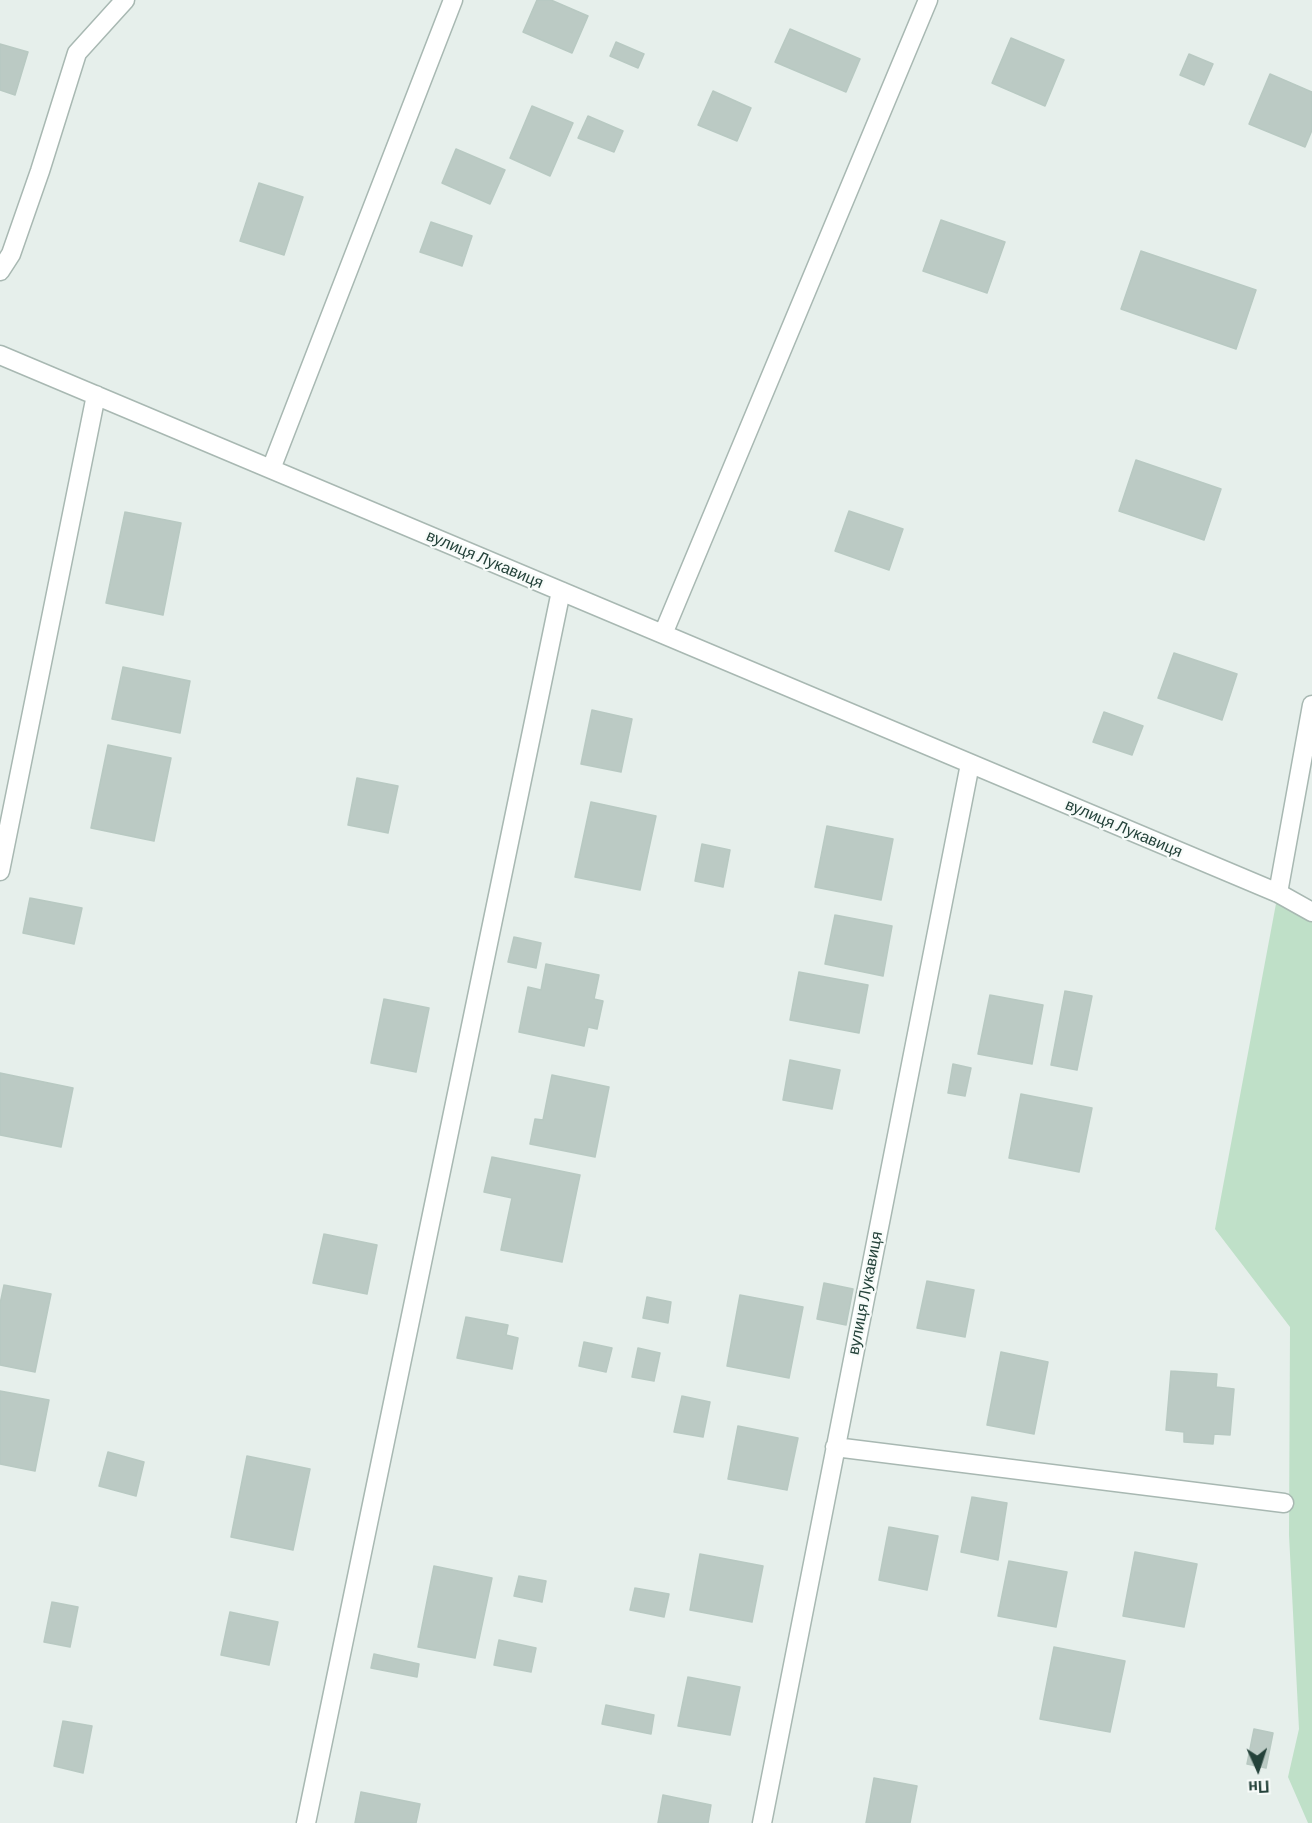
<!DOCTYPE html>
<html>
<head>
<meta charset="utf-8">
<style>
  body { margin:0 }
  #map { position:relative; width:1312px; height:1823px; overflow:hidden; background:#e6efeb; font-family:Barlow,sans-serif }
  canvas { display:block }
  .north { position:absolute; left:1228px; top:1739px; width:60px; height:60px; -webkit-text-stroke:4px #f7fbf9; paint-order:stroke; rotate:177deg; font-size:16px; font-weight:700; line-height:24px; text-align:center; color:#24423a }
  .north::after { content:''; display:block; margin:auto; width:21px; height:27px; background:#24423a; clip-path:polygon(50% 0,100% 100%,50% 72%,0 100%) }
</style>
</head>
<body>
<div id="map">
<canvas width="1312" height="1823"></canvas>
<div class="north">Пн</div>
</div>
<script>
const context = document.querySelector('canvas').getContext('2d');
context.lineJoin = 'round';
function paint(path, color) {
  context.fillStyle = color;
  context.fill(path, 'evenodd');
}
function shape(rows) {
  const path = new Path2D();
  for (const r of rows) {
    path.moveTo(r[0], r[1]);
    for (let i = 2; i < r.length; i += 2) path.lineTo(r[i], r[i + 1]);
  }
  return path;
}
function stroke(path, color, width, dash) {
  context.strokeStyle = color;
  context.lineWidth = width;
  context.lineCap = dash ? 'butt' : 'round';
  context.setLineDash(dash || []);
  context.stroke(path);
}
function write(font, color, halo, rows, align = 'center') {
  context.font = font + ' Barlow,sans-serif';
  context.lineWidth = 4.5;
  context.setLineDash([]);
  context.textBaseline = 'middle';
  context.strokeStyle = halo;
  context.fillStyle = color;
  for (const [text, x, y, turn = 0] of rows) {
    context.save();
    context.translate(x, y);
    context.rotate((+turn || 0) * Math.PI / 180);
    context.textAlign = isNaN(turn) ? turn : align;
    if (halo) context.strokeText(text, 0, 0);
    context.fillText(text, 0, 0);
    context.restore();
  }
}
paint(shape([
  [1278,893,1312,912,1312,1823,1308,1823,1288,1777,1299,1729,1289,1535,1290,1327,1215,1229]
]), '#bfe0c8');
const building = shape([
  [537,0,551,0,588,16,572,53,523,32,537,0],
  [790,29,860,59,846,92,775,62,790,29],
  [1011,38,1064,60,1045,106,992,83,1011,38],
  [616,42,644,54,638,68,610,56,616,42],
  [0,44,28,52,15,95,0,90,0,44],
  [1189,54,1213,64,1204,85,1180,75,1189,54],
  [1270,74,1312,92,1312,130,1305,147,1249,124,1270,74],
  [713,91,751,108,737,141,698,125,713,91],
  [532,106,573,123,550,176,510,158,532,106],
  [588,116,623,131,614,152,578,138,588,116],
  [456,149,505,170,490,204,442,183,456,149],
  [259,183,303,197,284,255,240,241,259,183],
  [941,220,1005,242,987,293,923,271,941,220],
  [431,222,472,236,462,266,420,252,431,222],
  [1141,251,1256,290,1236,349,1121,309,1141,251],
  [1136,460,1221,489,1204,540,1119,511,1136,460],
  [849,511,903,529,889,570,835,551,849,511],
  [125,512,181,523,163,615,106,603,125,512],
  [1174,653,1237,674,1222,720,1158,698,1174,653],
  [123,667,190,681,180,733,112,719,123,667],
  [592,710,632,719,621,772,581,764,592,710],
  [1104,712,1143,726,1132,755,1093,742,1104,712],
  [108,745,171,758,154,841,91,828,108,745],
  [357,778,398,786,388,833,348,825,357,778],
  [591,802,656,816,640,890,575,877,591,802],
  [827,826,893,839,881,900,815,887,827,826],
  [702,844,730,850,723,887,695,881,702,844],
  [30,898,82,908,74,944,23,933,30,898],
  [835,915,892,926,883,976,825,964,835,915],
  [514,937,541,943,536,968,508,962,514,937],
  [546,964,599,975,594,999,603,1001,597,1029,588,1027,584,1046,519,1032,528,987,541,990,546,964],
  [799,972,868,985,859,1033,790,1020,799,972],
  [1065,991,1092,996,1077,1070,1051,1065,1065,991],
  [990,995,1043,1005,1032,1064,978,1054,990,995],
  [384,999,429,1008,416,1072,371,1063,384,999],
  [790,1060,840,1070,832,1109,783,1100,790,1060],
  [953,1064,971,1068,965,1096,948,1093,953,1064],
  [0,1073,73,1088,61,1147,0,1135,0,1073],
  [552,1075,609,1087,595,1157,530,1144,535,1119,543,1120,552,1075],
  [1021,1094,1092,1108,1079,1172,1009,1158,1021,1094],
  [492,1157,580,1175,562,1262,501,1250,512,1198,484,1192,492,1157],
  [324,1234,377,1245,367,1294,313,1283,324,1234],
  [927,1281,974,1290,965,1337,917,1328,927,1281],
  [824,1283,853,1289,846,1325,817,1319,824,1283],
  [4,1285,51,1294,35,1372,0,1365,0,1304,4,1285],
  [740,1295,803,1307,789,1378,727,1366,740,1295],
  [647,1297,671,1302,668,1323,643,1318,647,1297],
  [466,1317,508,1325,506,1335,518,1338,512,1369,457,1358,466,1317],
  [584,1342,612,1348,606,1372,579,1366,584,1342],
  [638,1348,660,1353,654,1381,632,1377,638,1348],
  [1001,1352,1048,1362,1034,1434,987,1425,1001,1352],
  [1171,1371,1217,1374,1216,1387,1234,1389,1230,1435,1214,1434,1213,1444,1184,1442,1184,1432,1166,1430,1171,1371],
  [0,1391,49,1400,35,1471,0,1464,0,1391],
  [682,1396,710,1402,703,1437,674,1432,682,1396],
  [738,1426,798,1438,787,1490,728,1479,738,1426],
  [108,1452,144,1462,136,1496,99,1486,108,1452],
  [247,1456,310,1469,293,1550,231,1537,247,1456],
  [972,1497,1007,1503,998,1560,961,1552,972,1497],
  [889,1527,938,1536,927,1590,879,1580,889,1527],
  [1135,1552,1197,1564,1184,1627,1123,1616,1135,1552],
  [700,1554,763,1566,752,1622,690,1610,700,1554],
  [1009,1561,1067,1572,1056,1627,998,1616,1009,1561],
  [434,1566,492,1578,475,1658,418,1647,434,1566],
  [519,1576,546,1581,542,1602,514,1596,519,1576],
  [635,1588,669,1594,664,1617,630,1610,635,1588],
  [52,1602,78,1607,70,1647,44,1642,52,1602],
  [230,1612,278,1622,269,1665,221,1655,230,1612],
  [499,1640,536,1648,531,1672,494,1665,499,1640],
  [1054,1647,1125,1661,1110,1732,1040,1719,1054,1647],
  [374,1654,419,1664,417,1677,371,1668,374,1654],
  [688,1677,740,1687,730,1735,678,1726,688,1677],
  [606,1705,654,1715,651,1734,602,1724,606,1705],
  [63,1721,92,1726,83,1773,54,1766,63,1721],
  [1254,1729,1273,1733,1266,1768,1247,1764,1254,1729],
  [874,1778,917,1786,910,1823,866,1823,874,1778],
  [361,1792,420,1804,416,1823,355,1823,361,1792],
  [663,1795,711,1805,708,1823,658,1823,663,1795]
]);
paint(building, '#bbcac4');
stroke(building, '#b8c9c2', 1.5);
const minor = shape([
  [0,271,11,254,40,171,77,53,125,0],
  [0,355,1278,893,1312,912],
  [271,469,453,0],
  [663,634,928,0],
  [0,871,96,395],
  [1278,893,1312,705],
  [835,1447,1284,1503],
  [306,1823,561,591],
  [762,1823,970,764]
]);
stroke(minor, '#a8b8b2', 21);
stroke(minor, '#fff', 18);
write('16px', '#24423a', '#f7fbf9', [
  ["вулиця Лукавиця",485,559,23],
  ["вулиця Лукавиця",1124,828,23],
  ["вулиця Лукавиця",865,1293,-79]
]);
</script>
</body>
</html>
